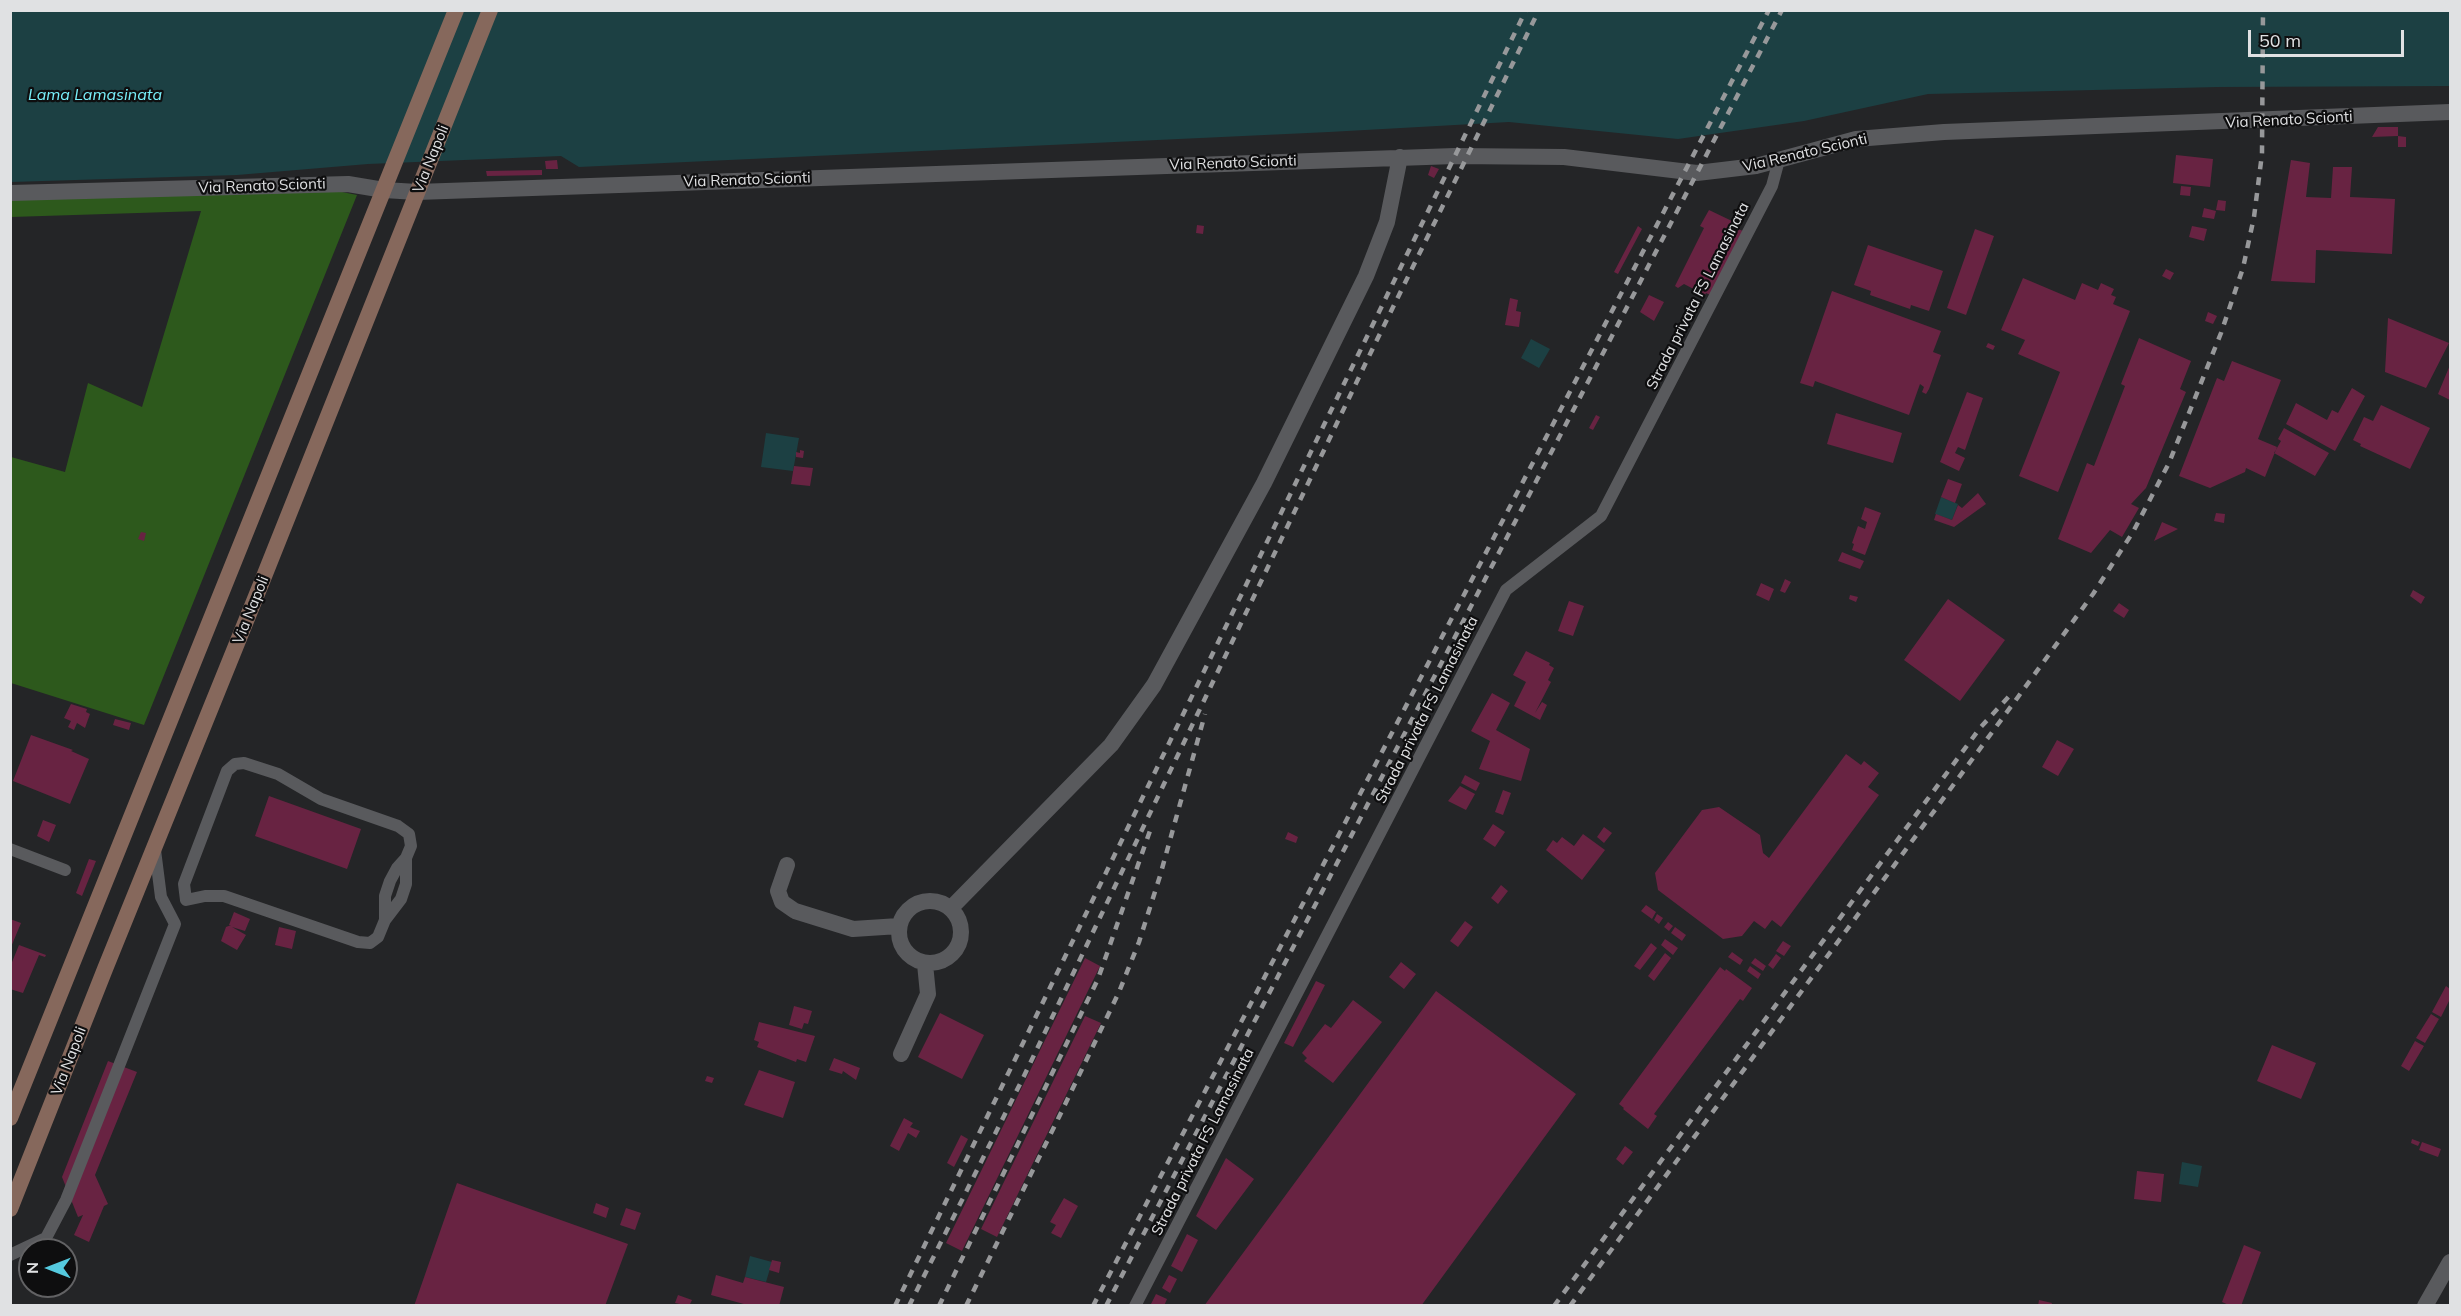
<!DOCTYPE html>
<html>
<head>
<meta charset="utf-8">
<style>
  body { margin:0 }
  #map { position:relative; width:2461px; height:1316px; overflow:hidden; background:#242527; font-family:Mulish,sans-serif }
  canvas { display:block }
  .frame { position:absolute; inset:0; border:12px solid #e0e1e3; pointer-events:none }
  .north { position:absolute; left:18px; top:1238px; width:60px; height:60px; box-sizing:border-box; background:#0e0e0f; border:2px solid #626264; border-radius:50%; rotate:270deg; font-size:16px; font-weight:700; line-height:24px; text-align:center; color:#e0e1e3 }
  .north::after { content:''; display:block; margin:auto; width:21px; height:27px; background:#55cadf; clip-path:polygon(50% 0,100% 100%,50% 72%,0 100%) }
  .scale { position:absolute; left:2248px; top:30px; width:156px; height:27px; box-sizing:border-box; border:3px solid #e0e1e3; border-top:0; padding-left:8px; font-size:18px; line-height:21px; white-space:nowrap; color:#e0e1e3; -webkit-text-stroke:4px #0e0e0f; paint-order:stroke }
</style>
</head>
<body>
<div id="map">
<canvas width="2461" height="1316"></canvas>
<div class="frame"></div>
<div class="north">N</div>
<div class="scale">50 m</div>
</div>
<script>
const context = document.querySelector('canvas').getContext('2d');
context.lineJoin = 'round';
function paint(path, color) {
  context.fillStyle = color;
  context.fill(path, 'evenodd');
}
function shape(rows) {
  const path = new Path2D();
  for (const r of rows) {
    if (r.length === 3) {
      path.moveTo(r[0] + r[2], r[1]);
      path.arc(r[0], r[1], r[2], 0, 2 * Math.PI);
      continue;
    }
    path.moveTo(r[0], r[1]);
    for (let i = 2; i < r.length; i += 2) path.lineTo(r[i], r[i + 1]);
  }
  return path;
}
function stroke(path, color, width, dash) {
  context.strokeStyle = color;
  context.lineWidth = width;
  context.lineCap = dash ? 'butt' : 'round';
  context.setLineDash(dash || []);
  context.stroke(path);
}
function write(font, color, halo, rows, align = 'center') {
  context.font = font + ' Mulish,sans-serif';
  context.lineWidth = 4.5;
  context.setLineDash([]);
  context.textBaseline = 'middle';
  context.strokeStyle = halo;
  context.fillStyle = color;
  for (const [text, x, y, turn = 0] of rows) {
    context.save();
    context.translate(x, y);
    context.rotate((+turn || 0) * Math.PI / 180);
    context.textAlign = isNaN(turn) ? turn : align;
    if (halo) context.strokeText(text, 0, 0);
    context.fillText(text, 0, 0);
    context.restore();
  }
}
paint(shape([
  [332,190,357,195,144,725,11,683,11,457,65,472,88,383,142,407,201,211,11,217,11,200]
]), '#2d591c');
paint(shape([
  [2450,10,2450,86,2218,87,1928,94,1804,121,1678,139,1509,122,1329,132,579,167,561,156,368,164,237,175,11,182,10,11],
  [1531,339,1550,349,1539,368,1521,358],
  [766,433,799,438,793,471,761,467],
  [1941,497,1958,504,1952,520,1935,514],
  [2182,1162,2202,1166,2198,1187,2179,1184],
  [750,1256,772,1262,766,1282,745,1277]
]), '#1c4043');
paint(shape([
  [2378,127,2398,127,2398,136,2372,137],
  [2398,136,2406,137,2406,147,2398,147],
  [2176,155,2213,159,2210,187,2173,183],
  [557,160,558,169,546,169,545,161],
  [2291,160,2310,163,2306,197,2331,198,2333,167,2352,167,2350,197,2395,199,2392,254,2316,250,2315,283,2271,281],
  [1431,166,1439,169,1434,178,1428,175],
  [542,170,542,175,487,176,486,171],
  [2181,186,2191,187,2190,196,2180,195],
  [2218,200,2226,201,2225,211,2216,210],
  [2204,208,2216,211,2214,219,2202,217],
  [1709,210,1732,221,1729,225,1743,231,1710,295,1706,293,1705,295,1684,284,1678,288,1675,286,1704,228,1700,226],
  [1197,225,1204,226,1203,234,1196,233],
  [1638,226,1642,229,1618,274,1614,272],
  [2192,226,2207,229,2204,241,2189,237],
  [1975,229,1994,236,1966,315,1947,308],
  [1868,245,1943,271,1929,311,1911,305,1910,309,1870,295,1871,291,1854,285],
  [2166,269,2174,273,2170,280,2162,276],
  [2023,278,2075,300,2082,283,2098,290,2101,283,2114,289,2111,295,2116,297,2113,304,2130,311,2058,492,2019,476,2060,372,2018,354,2025,340,2001,330],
  [1832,291,1941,331,1933,352,1941,355,1929,389,1926,394,1922,392,1924,387,1920,384,1909,415,1815,381,1813,387,1800,383],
  [1649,295,1664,302,1654,321,1640,312],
  [1510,298,1518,300,1516,311,1521,312,1519,327,1505,325],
  [2208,312,2217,316,2213,324,2205,321],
  [2388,318,2449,343,2426,388,2385,372],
  [2139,338,2191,361,2180,389,2186,392,2146,488,2131,504,2139,508,2122,537,2110,530,2091,553,2058,539,2087,463,2094,466,2125,386,2121,384],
  [1988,343,1995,346,1993,350,1986,347],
  [2232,361,2281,380,2258,439,2277,447,2265,477,2246,468,2245,472,2210,488,2179,476,2217,378,2224,381],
  [2450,365,2450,400,2438,394],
  [2352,388,2365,396,2335,451,2286,424,2296,403,2327,420,2332,410,2338,413],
  [1967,392,1983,398,1965,450,1958,447,1955,453,1965,458,1959,471,1940,462],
  [2381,405,2430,428,2410,469,2360,446,2361,444,2353,440,2364,417,2373,421],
  [1836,413,1902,433,1893,463,1827,444],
  [1596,415,1600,417,1593,430,1589,428],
  [2284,428,2329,453,2315,476,2274,453,2281,441,2278,439],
  [800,450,804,451,803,458,796,457,796,452,800,453],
  [794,466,813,468,810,486,791,484],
  [1948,479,1962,484,1955,503,1941,497],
  [1978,493,1986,504,1954,527,1934,520,1936,514,1952,520,1958,505,1962,508],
  [1865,507,1881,513,1865,555,1852,550,1854,544,1852,543,1858,526,1865,529,1867,522,1861,519],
  [2216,513,2225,514,2224,523,2214,521],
  [2162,522,2178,529,2154,541],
  [141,532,146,533,144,541,138,539],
  [1842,552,1864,561,1860,569,1838,561],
  [1785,579,1791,582,1785,593,1780,591],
  [1761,583,1774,589,1769,601,1756,595],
  [2413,590,2425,597,2421,604,2410,596],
  [1850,595,1858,597,1856,602,1849,599],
  [1948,599,2005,640,1960,701,1904,660],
  [1569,601,1584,606,1573,636,1558,631],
  [2119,603,2129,610,2124,618,2113,611],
  [1526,651,1550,663,1549,665,1554,668,1548,680,1551,682,1535,713,1542,702,1547,705,1540,720,1514,706,1526,682,1513,675],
  [1492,693,1510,703,1496,730,1530,749,1521,781,1479,769,1490,741,1471,731],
  [71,704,87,709,86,712,90,714,85,728,77,723,74,730,68,727,71,721,64,718],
  [115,719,131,723,129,730,113,725],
  [31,735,73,750,71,751,89,759,70,804,13,781],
  [2057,740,2074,749,2058,776,2042,767],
  [1846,754,1861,765,1864,761,1879,773,1868,787,1879,795,1781,927,1772,920,1765,929,1754,921,1742,936,1723,939,1658,890,1655,873,1702,810,1719,807,1760,835,1763,853,1769,858],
  [1465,775,1480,783,1476,791,1461,783],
  [1460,786,1475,794,1466,810,1448,801],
  [1503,790,1511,793,1503,815,1495,812],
  [269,796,361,829,347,869,255,836],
  [43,820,56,825,49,842,37,836],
  [1493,824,1505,832,1495,847,1483,839],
  [1604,827,1612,833,1604,843,1597,837],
  [1288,832,1298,837,1296,843,1285,839],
  [1583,834,1605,850,1582,880,1546,850,1553,840,1557,843,1562,837,1574,846],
  [89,859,96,861,82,896,76,893],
  [1501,885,1508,891,1498,904,1491,898],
  [1646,905,1656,912,1652,919,1641,911],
  [234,912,250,919,245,931,232,927,246,935,237,950,221,941,226,927,231,925,229,925],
  [1657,914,1663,918,1659,924,1654,920],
  [10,919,21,923,11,947,10,947],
  [1465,921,1473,927,1458,947,1450,941],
  [1668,922,1673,926,1669,931,1664,927],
  [279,927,296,931,292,949,275,945],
  [1675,927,1686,935,1682,941,1671,933],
  [1665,939,1678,948,1673,955,1661,945],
  [1783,941,1791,946,1784,956,1776,951],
  [1651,943,1657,948,1640,970,1634,966],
  [19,945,46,955,45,957,39,955,23,993,10,989,10,967],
  [1732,952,1743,960,1740,965,1728,957],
  [1665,953,1671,958,1654,981,1648,976],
  [1776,954,1781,958,1773,969,1768,965],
  [1085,958,1100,966,962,1251,946,1243],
  [1755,958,1766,966,1763,971,1751,963],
  [1401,962,1416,974,1404,989,1389,977],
  [1750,966,1761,974,1758,979,1747,971],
  [1720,967,1725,971,1726,969,1752,988,1743,1001,1740,999,1654,1114,1657,1116,1648,1129,1623,1109,1624,1108,1619,1104],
  [1316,981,1325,985,1293,1047,1284,1043],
  [2446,986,2450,989,2450,999,2441,1017,2432,1012],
  [1436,991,1576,1094,1421,1306,1204,1306],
  [1353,1000,1382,1022,1333,1083,1304,1061,1307,1058,1302,1053,1325,1024,1331,1028],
  [794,1006,812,1011,808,1024,804,1023,802,1029,789,1025],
  [940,1013,984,1035,962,1079,918,1057],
  [2431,1014,2439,1019,2425,1043,2416,1038],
  [1085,1016,1101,1023,997,1237,981,1229],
  [759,1022,815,1036,806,1062,797,1059,796,1062,757,1047,759,1042,754,1040],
  [2415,1041,2424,1046,2409,1071,2401,1066],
  [2272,1045,2316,1063,2301,1099,2257,1081],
  [834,1058,860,1068,856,1080,843,1071,842,1074,829,1070],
  [108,1061,137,1072,95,1175,108,1204,104,1206,89,1242,74,1235,83,1215,78,1217,62,1177],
  [759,1070,795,1082,783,1118,744,1105],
  [707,1076,714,1078,712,1083,705,1081],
  [904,1118,913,1123,910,1127,920,1131,916,1138,908,1133,899,1151,890,1146],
  [961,1135,968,1139,954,1167,947,1163],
  [2412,1139,2420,1142,2418,1146,2411,1143],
  [2422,1142,2441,1149,2438,1157,2419,1150],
  [1625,1146,1633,1152,1623,1165,1616,1159],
  [1226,1158,1254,1179,1216,1230,1196,1216],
  [2137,1171,2164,1174,2161,1202,2134,1199],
  [457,1183,628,1244,605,1306,414,1306],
  [1064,1198,1078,1206,1061,1238,1051,1233,1056,1225,1050,1222],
  [596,1203,609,1208,606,1218,593,1213],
  [626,1208,641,1213,635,1230,620,1225],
  [1187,1234,1198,1240,1182,1272,1171,1266],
  [2244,1245,2261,1252,2241,1306,2231,1306,2222,1302],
  [772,1260,781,1262,779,1273,769,1270],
  [716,1275,743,1283,745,1277,784,1287,779,1306,751,1306,711,1295],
  [1169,1275,1177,1279,1170,1293,1162,1288],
  [1156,1294,1167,1299,1164,1306,1150,1306],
  [678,1295,692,1300,689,1306,675,1303],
  [2039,1300,2052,1303,2051,1306,2038,1306]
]), '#682342');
stroke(shape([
  [244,763,278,774,321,799,398,826,409,834,411,846,406,858,406,884,401,899,385,920,378,937,370,943,358,942,224,896,205,896,186,900,184,884,227,771,235,764,244,763],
  [10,849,65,870],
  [385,920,385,896,390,881,397,868,406,858],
  [10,1255,46,1238,66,1200,175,924,161,897,155,850],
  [1135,1306,1506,590,1601,516,1772,186,1779,160]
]), '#595a5d', 12);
stroke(shape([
  [10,193,348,184,384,190,417,192,1455,156,1564,157,1697,173,1756,166,1856,139,1944,132,2450,112],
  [787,865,778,891,782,902,795,911,853,929,899,926],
  [930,932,31],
  [951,908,1111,745,1154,685,1264,483,1366,276,1387,222,1400,157],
  [901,1054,928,994,925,964],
  [2425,1306,2450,1262]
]), '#595a5d', 16);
stroke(shape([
  [10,1118,456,10],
  [10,1209,105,969,261,584,490,10]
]), '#86685c', 16);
stroke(shape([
  [895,1306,1526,10],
  [909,1306,1024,1076,1372,350,1539,10],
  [939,1306,1098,979,1152,825],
  [966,1306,1059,1117,1119,992,1139,942,1160,876,1205,714],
  [1093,1306,1769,10],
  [1106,1306,1782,10],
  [1554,1306,1980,728,2012,693],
  [1570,1306,2018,697,2093,594,2133,532,2169,463,2221,333,2243,268,2254,217,2262,154,2263,10]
]), '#97989a', 4.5, [8, 8]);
write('15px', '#e0e1e3', '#0e0e0f', [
  ["Via Renato Scionti",2289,120,-3],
  ["Via Renato Scionti",1805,153,-13],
  ["Via Napoli",431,159,-68],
  ["Via Renato Scionti",1233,163,-2],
  ["Via Renato Scionti",747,180,-2],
  ["Via Renato Scionti",262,186,-2],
  ["Strada privata FS Lamasinata",1698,296,-63],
  ["Via Napoli",251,610,-68],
  ["Strada privata FS Lamasinata",1427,710,-63],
  ["Via Napoli",69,1061,-69],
  ["Strada privata FS Lamasinata",1203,1142,-63]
]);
write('italic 16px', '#79f0fa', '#0e0e0f', [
  ["Lama Lamasinata",95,95]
]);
</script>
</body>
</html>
